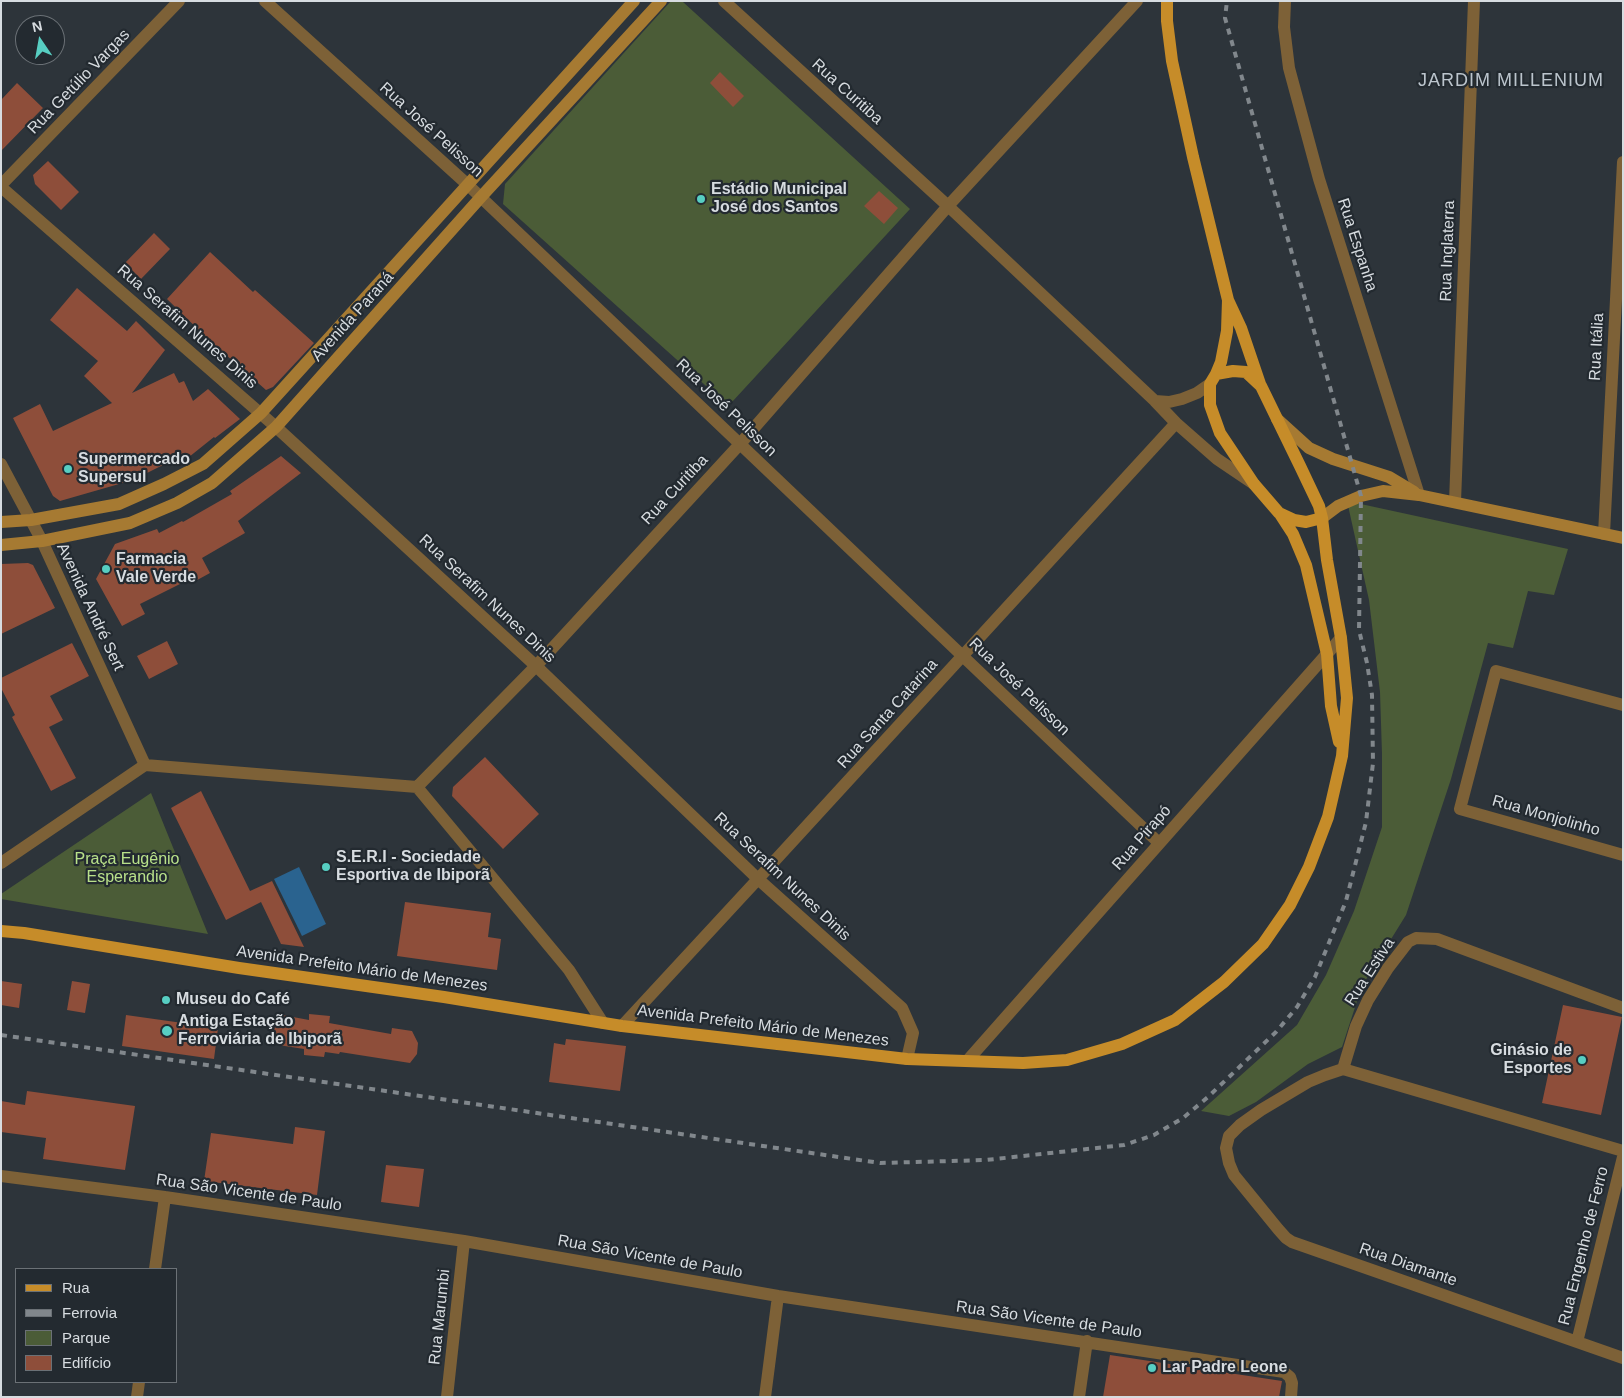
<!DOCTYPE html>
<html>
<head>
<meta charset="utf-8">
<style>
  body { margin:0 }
  #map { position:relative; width:1624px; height:1398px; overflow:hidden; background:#2d343a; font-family:Helvetica,sans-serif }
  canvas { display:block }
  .frame { position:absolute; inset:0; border:2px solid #d7dce0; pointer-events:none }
  .legend { position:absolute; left:15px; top:1268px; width:162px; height:115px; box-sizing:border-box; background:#232a30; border:1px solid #6b7176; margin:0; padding:6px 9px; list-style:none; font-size:15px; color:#d7dce0 }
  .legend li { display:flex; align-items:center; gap:10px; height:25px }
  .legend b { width:25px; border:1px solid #6b7176 }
  .north { position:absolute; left:15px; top:15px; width:50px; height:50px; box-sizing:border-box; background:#232a30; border:1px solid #6b7176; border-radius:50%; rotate:348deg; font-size:14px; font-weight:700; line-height:20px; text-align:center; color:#d7dce0 }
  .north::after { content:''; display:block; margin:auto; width:18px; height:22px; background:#57cec2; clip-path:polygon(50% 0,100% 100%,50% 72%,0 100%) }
</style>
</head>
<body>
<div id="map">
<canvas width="1624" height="1398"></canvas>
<div class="frame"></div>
<ul class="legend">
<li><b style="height:6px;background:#c68c29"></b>Rua</li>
<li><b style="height:6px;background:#81878c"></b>Ferrovia</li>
<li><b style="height:14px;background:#4b5c37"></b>Parque</li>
<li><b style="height:14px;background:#8e4e3a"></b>Edifício</li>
</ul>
<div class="north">N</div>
</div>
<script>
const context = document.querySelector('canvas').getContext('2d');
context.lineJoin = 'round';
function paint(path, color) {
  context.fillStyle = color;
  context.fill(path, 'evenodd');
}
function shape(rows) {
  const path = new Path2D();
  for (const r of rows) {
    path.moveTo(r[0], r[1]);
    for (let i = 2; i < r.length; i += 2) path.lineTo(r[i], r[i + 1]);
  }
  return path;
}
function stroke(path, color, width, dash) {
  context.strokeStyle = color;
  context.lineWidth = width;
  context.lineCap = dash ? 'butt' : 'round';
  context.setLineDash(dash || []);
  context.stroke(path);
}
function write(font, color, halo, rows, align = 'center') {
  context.font = font + ' Helvetica,sans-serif';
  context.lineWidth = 4.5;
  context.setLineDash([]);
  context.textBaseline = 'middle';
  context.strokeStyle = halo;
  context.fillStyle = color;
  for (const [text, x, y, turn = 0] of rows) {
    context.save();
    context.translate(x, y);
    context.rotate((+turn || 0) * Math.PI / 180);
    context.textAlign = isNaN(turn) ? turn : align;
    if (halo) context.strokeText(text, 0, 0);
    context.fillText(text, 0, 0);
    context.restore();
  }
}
paint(shape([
  [671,1,683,2,910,209,732,402,724,402,503,204,505,184],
  [1347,501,1568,549,1554,595,1528,591,1513,648,1488,643,1451,779,1406,915,1362,986,1342,1047,1308,1064,1256,1102,1229,1116,1201,1111,1297,1025,1326,975,1354,911,1382,827,1382,754,1380,692,1369,600],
  [151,793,208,934,1,899,1,894]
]), '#4b5c37');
paint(shape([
  [299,867,326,924,302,936,274,879]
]), '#2a638f');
paint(shape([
  [720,72,744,96,733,107,710,83],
  [17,83,43,108,1,151,1,100],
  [48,161,79,192,61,210,35,184,33,175],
  [879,191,898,208,884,224,864,206],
  [154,233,170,249,141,279,125,263],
  [210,252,253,292,255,290,314,343,273,387,266,390,209,340,167,299],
  [77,288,127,331,136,321,165,350,132,393,174,373,179,383,184,381,193,401,208,389,240,419,215,438,214,437,184,461,181,456,133,480,60,501,53,496,13,418,40,404,53,431,112,403,84,376,98,361,50,320],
  [281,456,301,473,238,521,245,533,202,558,210,573,190,584,188,580,140,604,145,614,122,626,96,579,115,544,157,529,159,533,182,521,183,522,232,494,230,491],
  [28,563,33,565,55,608,1,634,1,564],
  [167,641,178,664,149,679,137,656],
  [72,643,89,676,50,696,63,720,49,727,76,778,51,791,12,717,15,715,1,688,1,678],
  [485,757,539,814,503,849,452,796,453,787],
  [201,791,250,891,272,881,304,947,281,944,261,902,226,920,171,808],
  [405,902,491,913,488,937,501,939,497,970,397,956],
  [1,981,22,984,19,1008,1,1005],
  [72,981,90,984,85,1013,67,1010],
  [1563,1005,1622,1017,1601,1115,1542,1103],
  [277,1014,309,1020,309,1014,330,1016,329,1023,391,1034,392,1028,412,1031,418,1043,417,1054,410,1063,340,1052,339,1054,325,1052,324,1057,304,1055,304,1049,272,1044],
  [126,1015,218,1028,214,1059,122,1046],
  [566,1039,626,1046,620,1091,549,1082,554,1043,565,1045],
  [27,1091,135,1106,125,1170,43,1159,46,1138,1,1132,1,1101,25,1105],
  [295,1127,325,1131,317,1195,204,1181,211,1133,293,1144],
  [386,1165,424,1169,419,1207,381,1202],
  [1110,1355,1282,1381,1279,1397,1103,1397]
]), '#8e4e3a');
stroke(shape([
  [265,1,468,185,1159,843],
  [1137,1,948,206,1155,401,1176,423,1217,459,1254,484],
  [1285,1,1284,27,1289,68,1319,179,1419,495],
  [1,185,179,1],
  [1,187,276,427,536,666,758,879,902,1008,913,1033,907,1059],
  [1155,401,1169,402,1182,399,1197,393,1210,384],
  [1,464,42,541,145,765],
  [1455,502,1474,1],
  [1604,534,1623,162],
  [1623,705,1496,671,1460,809,1623,855],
  [417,787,536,666,740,444,948,206,724,1],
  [1,863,145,765,417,787,569,970,603,1023],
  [1623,1008,1437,939,1416,938,1408,942,1388,968,1368,1000,1356,1026,1343,1069,1325,1075,1308,1082,1261,1110,1240,1125,1229,1136,1226,1148,1229,1163,1234,1175,1278,1229,1286,1238,1292,1242,1623,1358],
  [622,1026,758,879,1176,423],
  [967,1061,1341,638],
  [1343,1069,1623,1151],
  [1,1176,165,1197,464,1241,778,1296,1284,1372,1290,1377,1292,1383,1291,1397],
  [155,1269,165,1197],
  [1577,1342,1623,1157],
  [137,1397,139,1382],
  [447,1397,464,1241],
  [765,1397,778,1296],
  [1079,1397,1087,1341]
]), '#7d6137', 12);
stroke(shape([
  [1277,419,1309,448,1333,459,1389,477,1414,492],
  [1322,518,1338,506,1361,496,1383,491,1419,495,1623,538],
  [1,522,31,520,119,504,164,484,203,464,261,413,634,1],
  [1,545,42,541,130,523,177,503,212,483,276,427,481,197,661,1]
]), '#a67a32', 12);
stroke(shape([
  [1167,1,1167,21,1172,61,1193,157,1228,300,1241,328,1260,384],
  [1216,374,1233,371,1246,372,1261,386,1300,466,1319,506,1322,518,1306,522,1294,520,1279,513,1254,484,1220,433,1210,405,1210,384,1216,374,1221,362,1227,331,1228,300],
  [1280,514,1293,534,1306,565,1327,654,1331,706,1339,742],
  [1,931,24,933,239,968,444,997,622,1026,907,1059,1023,1063,1067,1060,1122,1044,1175,1020,1224,982,1263,944,1290,905,1309,867,1328,817,1342,756,1347,698,1341,638,1327,560,1322,518]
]), '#c68c29', 12);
stroke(shape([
  [1,1035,880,1163,986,1160,1124,1145,1154,1135,1183,1118,1208,1097,1276,1032,1297,1007,1315,977,1346,901,1366,822,1373,763,1372,695,1367,663,1359,630,1361,496,1225,18,1227,1]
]), '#81878c', 4, [6, 6]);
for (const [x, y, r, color] of [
  [701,199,5,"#57cec2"],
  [68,469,5,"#57cec2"],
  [106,569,5,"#57cec2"],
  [326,867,5,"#57cec2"],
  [166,1000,5,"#57cec2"],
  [167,1031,6,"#57cec2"],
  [1582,1060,5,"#57cec2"],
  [1152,1368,5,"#57cec2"]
]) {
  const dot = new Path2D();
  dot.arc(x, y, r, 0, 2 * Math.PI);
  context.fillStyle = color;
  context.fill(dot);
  stroke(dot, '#232a30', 2);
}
write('16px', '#d7dce0', '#232a30', [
  ["Rua Getúlio Vargas",79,82,-46],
  ["Rua Curitiba",847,92,42],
  ["Rua José Pelisson",431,130,42],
  ["Rua Espanha",1357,245,72],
  ["Rua Inglaterra",1448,251,-88],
  ["Avenida Paraná",353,317,-48],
  ["Rua Serafim Nunes Dinis",187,327,41],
  ["Rua Itália",1597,347,-87],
  ["Rua José Pelisson",726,408,44],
  ["Rua Curitiba",675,490,-47],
  ["Rua Serafim Nunes Dinis",487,599,43],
  ["Avenida André Sert",90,607,65],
  ["Rua José Pelisson",1019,687,44],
  ["Rua Santa Catarina",888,714,-48],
  ["Rua Monjolinho",1546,816,16],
  ["Rua Pirapó",1142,838,-49],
  ["Rua Serafim Nunes Dinis",782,877,43],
  ["Avenida Prefeito Mário de Menezes",362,969,8],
  ["Rua Estiva",1370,972,-57],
  ["Avenida Prefeito Mário de Menezes",763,1026,7],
  ["Rua São Vicente de Paulo",249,1193,8],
  ["Rua Engenho de Ferro",1584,1246,-76],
  ["Rua São Vicente de Paulo",650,1257,10],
  ["Rua Diamante",1408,1265,19],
  ["Rua Marumbi",440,1317,-84],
  ["Rua São Vicente de Paulo",1049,1320,8]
]);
write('bold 16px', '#d7dce0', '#232a30', [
  ["Estádio Municipal",711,190],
  ["José dos Santos",711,208],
  ["Supermercado",78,460],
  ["Supersul",78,478],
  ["Farmacia",116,560],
  ["Vale Verde",116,578],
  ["S.E.R.I - Sociedade",336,858],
  ["Esportiva de Ibiporã",336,876],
  ["Museu do Café",176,1000],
  ["Antiga Estação",178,1022],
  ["Ferroviária de Ibiporã",178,1040],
  ["Ginásio de",1572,1051,"right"],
  ["Esportes",1572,1069,"right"],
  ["Lar Padre Leone",1162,1368]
], 'left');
write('16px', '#b9e18a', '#232a30', [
  ["Praça Eugênio",127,860],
  ["Esperandio",127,878]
]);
context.letterSpacing = '1px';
write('18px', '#bbc4cc', '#232a30', [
  ["JARDIM MILLENIUM",1511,81]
]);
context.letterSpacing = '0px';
</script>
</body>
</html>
